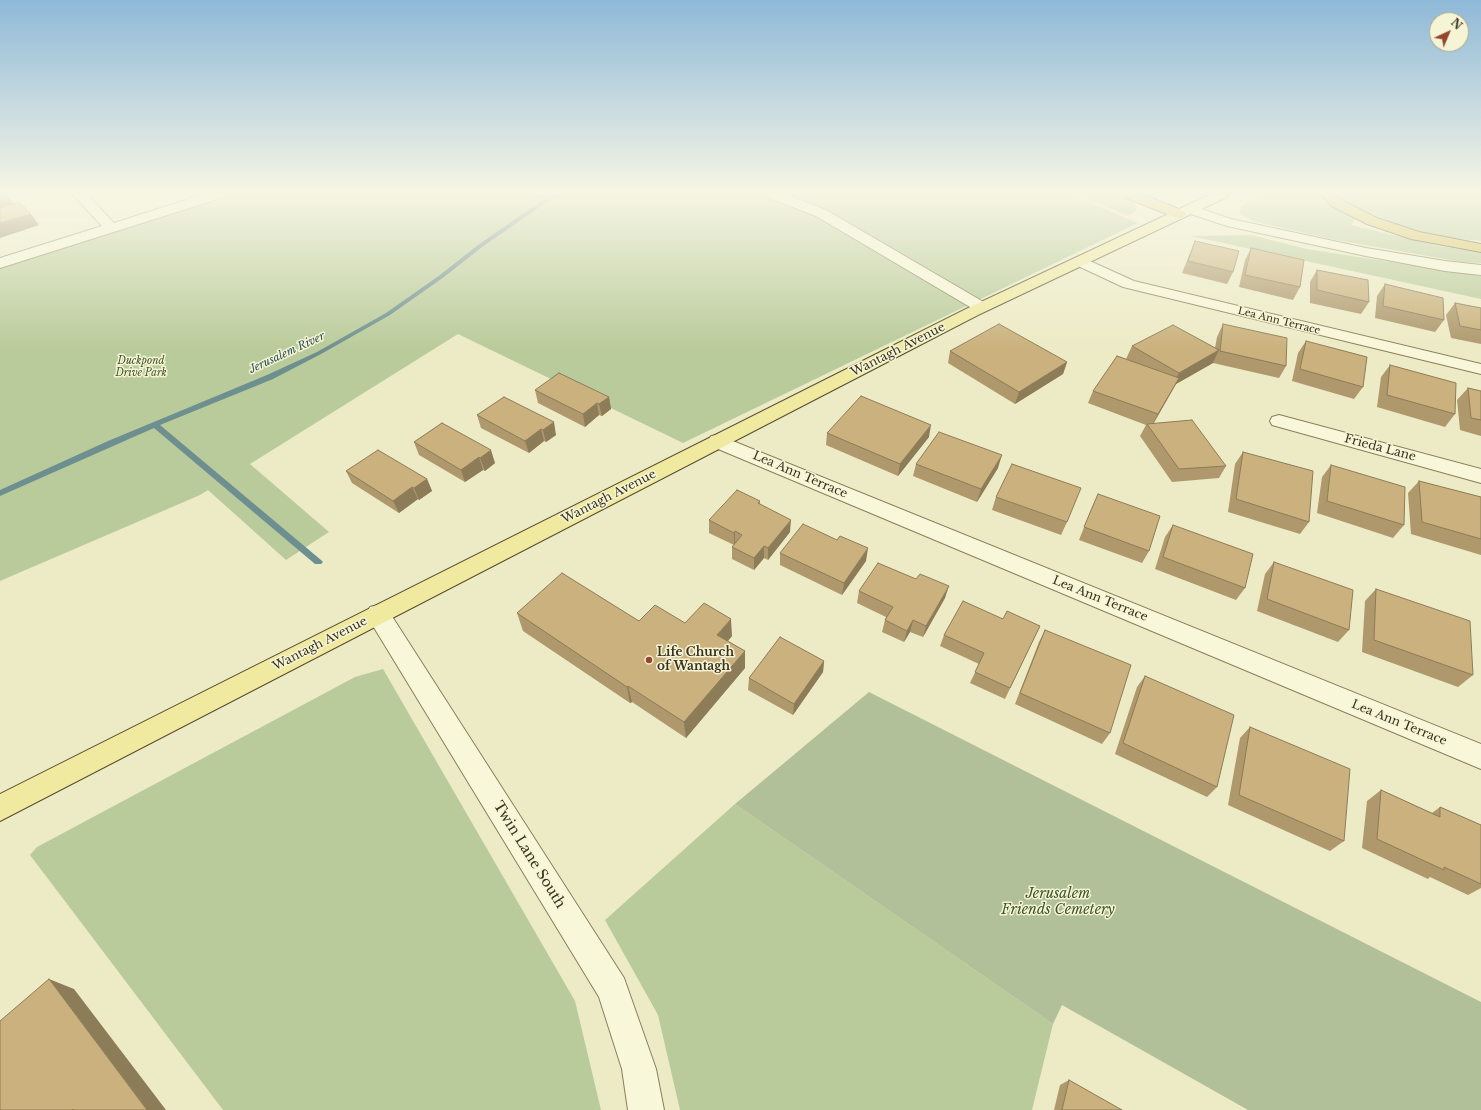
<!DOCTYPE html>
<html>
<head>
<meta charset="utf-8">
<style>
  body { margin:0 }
  #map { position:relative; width:1481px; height:1110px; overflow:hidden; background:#edebc6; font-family:"Libre Baskerville",serif }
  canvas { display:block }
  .north { position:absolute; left:1429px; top:12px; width:40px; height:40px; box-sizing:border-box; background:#f5f4d5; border:1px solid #aaa68c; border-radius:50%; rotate:44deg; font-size:11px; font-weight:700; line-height:16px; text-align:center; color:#39321f }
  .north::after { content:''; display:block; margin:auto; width:14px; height:18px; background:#95472e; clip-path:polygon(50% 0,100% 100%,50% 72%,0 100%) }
</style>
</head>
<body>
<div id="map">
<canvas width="1481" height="1110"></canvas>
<div class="north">N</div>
</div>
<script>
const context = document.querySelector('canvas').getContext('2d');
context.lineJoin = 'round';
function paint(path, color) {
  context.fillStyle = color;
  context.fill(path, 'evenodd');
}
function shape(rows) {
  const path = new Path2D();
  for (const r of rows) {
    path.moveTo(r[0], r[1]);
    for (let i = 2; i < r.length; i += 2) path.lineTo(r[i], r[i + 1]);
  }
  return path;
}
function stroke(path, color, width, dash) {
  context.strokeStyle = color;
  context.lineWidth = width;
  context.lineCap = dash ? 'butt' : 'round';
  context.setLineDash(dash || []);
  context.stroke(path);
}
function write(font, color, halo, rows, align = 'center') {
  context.font = font + ' "Libre Baskerville",serif';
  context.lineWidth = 3;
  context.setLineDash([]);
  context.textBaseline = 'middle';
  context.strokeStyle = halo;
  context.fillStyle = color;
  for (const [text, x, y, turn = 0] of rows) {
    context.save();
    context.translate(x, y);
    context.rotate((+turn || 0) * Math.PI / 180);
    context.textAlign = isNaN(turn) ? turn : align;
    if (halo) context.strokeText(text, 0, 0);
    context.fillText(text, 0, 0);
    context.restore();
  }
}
paint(shape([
  [224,194,1070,194,1138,223,683,443,458,334,250,464,329,532,286,560,208,490,200,495,0,581,0,264],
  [1076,194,1115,194,1130,200,1137,206,1136,211,1128,216],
  [1266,194,1317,194,1324,202,1356,218,1351,225,1439,246,1481,252,1481,263,1462,262,1336,240,1252,221,1240,214,1241,206],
  [1339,194,1481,194,1481,241,1440,237,1399,226,1352,204],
  [1251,235,1307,249,1481,276,1481,299,1191,236],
  [383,669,575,1001,601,1110,223,1110,30,855,37,847,355,677],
  [735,804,1053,1024,1032,1110,680,1110,658,1015,605,920]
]), '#b9cb9a');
paint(shape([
  [869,692,1481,1002,1481,1110,1248,1110,1062,1005,1053,1024,735,804]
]), '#b1c099');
paint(shape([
  [534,194,542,194,548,197,555,194,564,194,550,200,482,247,444,277,390,315,321,354,273,379,160,425,321,560,323,562,321,564,315,564,154,428,0,496,0,490,108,441,267,375,317,352,386,313,440,275,478,245,544,199,534,194]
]), '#6e8f8f');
const minor = shape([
  [72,194,87,194,114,223,204,194,226,194,224,197,0,268,0,258,102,226,72,194],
  [765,194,785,194,826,210,987,304,989,307,987,310,981,312,975,310,816,216,767,197,765,194],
  [1190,205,1231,219,1366,248,1445,261,1481,265,1481,275,1445,271,1366,256,1227,226,1185,212,1183,209,1185,206,1190,205],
  [1081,257,1134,281,1481,364,1481,374,1123,287,1076,265,1073,262,1076,259,1081,257],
  [1279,415,1481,469,1481,483,1272,425,1270,421,1272,417,1279,415],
  [718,435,1481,744,1481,769,711,446,708,441,711,436,718,435],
  [378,605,386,607,624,978,656,1069,664,1110,628,1110,622,1069,599,997,370,621,366,614,370,607,378,605]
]);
const major = shape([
  [1211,194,1229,194,1227,197,978,315,0,821,0,794,966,309,1211,194]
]);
const highway = shape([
  [1122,194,1142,194,1184,211,1186,214,1184,217,1179,218,1174,217,1124,197,1122,194],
  [1320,194,1335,194,1342,200,1377,218,1419,232,1481,244,1481,252,1411,239,1367,224,1332,206,1320,194]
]);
stroke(minor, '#887f5c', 2);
stroke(major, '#564b30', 2);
stroke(highway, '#564b30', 2);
paint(minor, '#f8f7d9');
paint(major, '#efea9f');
paint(highway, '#d9c25a');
paint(shape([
  [1195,241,1233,272,1227,284,1182,273,1190,253],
  [1251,248,1300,287,1293,300,1239,287,1245,260],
  [1317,270,1369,302,1361,314,1310,303,1310,282],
  [1385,284,1444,320,1435,332,1375,318,1377,296],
  [1455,303,1481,308,1481,344,1451,338,1446,315],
  [1223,324,1286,366,1279,378,1213,363,1214,361,1213,363,1176,384,1154,423,1226,466,1219,478,1172,482,1140,436,1146,425,1088,403,1093,391,1130,361,1126,359,1132,346,1215,348,1217,337],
  [1306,341,1363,387,1354,399,1292,381,1298,353],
  [950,351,1067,362,1063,374,1015,404,948,363],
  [1390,365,1455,414,1445,427,1377,407,1381,377],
  [1468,388,1481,391,1481,436,1460,430,1457,400],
  [535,390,609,397,611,409,602,416,599,415,585,427,538,403],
  [504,397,556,435,546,442,544,441,529,453,481,428,477,415],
  [442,423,495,463,485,471,483,470,465,482,419,455,414,442],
  [827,433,929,437,898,476,826,445],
  [1243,452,1309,522,1300,534,1228,512,1235,464],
  [916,464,998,468,977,502,913,476],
  [1331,465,1404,525,1393,538,1317,513,1322,477],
  [346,471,427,479,432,491,419,500,418,499,399,513,352,483],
  [1419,481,1481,497,1481,555,1411,534,1408,493],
  [1098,494,1149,551,1142,563,1079,540,1092,507],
  [996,497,1067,522,1061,535,992,510],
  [760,501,760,504,790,532,768,560,764,558,754,570,732,559,732,547,734,545,709,533,709,520],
  [1173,525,1245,588,1236,600,1155,569,1165,537],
  [780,553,866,561,842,595,780,565],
  [1274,562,1349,630,1338,642,1257,611,1265,574],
  [1376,589,1473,675,1458,687,1362,652,1365,601],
  [859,591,945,598,923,637,910,632,904,642,882,632,885,620,886,617,857,603],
  [517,613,685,623,732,636,728,641,745,651,745,668,686,738,632,702,630,703,523,631],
  [1003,619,1040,626,1005,699,970,683,979,664,940,646,944,635],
  [1045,630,1110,733,1102,744,1015,704,1039,642],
  [824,661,823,672,793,715,748,690,749,678],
  [1145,676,1217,787,1207,797,1115,754,1137,687],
  [1250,727,1344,841,1330,851,1228,805,1240,738],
  [1381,790,1432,813,1440,807,1481,825,1481,888,1468,895,1430,877,1428,879,1362,848,1367,801],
  [1069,1080,1122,1110,1054,1110,1060,1085]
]), '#ae986c');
paint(shape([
  [7,194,15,205,0,210,0,196],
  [31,214,39,225,0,238,0,223],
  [1219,350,1213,363,1176,384,1151,427,1179,373],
  [1067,362,1063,374,1015,404,1019,392],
  [609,397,611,409,602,416,599,404],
  [597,403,599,415,585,427,583,414],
  [554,422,556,435,546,442,543,430],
  [931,425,929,437,898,476,900,464],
  [541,429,544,441,529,453,525,441],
  [491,450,495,463,485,471,480,458],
  [1002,455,998,468,977,502,981,489],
  [479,457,483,470,465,482,461,470],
  [427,479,432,491,419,500,414,488],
  [412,487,418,499,399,513,393,501],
  [791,520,790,532,768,560,768,548],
  [735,531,735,544,734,545,734,533],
  [764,546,764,558,754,570,754,558],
  [868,548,866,561,842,595,844,583],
  [949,586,945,598,923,637,926,626],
  [731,619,732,636,718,652,717,635],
  [913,620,910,632,904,642,907,631],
  [745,651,745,668,686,738,684,722],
  [824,661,823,672,793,715,794,704],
  [628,686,632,702,630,703,627,687],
  [49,979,74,989,166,1110,147,1110]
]), '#8d7c58');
const building = shape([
  [0,194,6,194,0,196,0,194],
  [19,202,31,214,0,223,0,208,19,202],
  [1195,241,1239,251,1233,272,1188,261,1195,241],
  [1251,248,1304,260,1300,287,1245,275,1251,248],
  [1317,270,1368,280,1369,302,1317,290,1317,270],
  [1385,284,1443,298,1444,320,1383,306,1385,284],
  [1455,303,1481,308,1481,330,1460,326,1455,303],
  [999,324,1067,362,1019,392,950,351,999,324],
  [1223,324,1287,338,1286,366,1220,351,1223,324],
  [1173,325,1219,350,1179,373,1132,346,1173,325],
  [1306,341,1367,357,1363,387,1300,369,1306,341],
  [1117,356,1179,378,1158,414,1093,391,1117,356],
  [1390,365,1456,383,1455,414,1387,395,1390,365],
  [559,373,609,397,599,404,597,403,583,414,535,390,559,373],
  [1468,388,1481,391,1481,420,1471,418,1468,388],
  [861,396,931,425,900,464,827,433,861,396],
  [504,397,554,422,543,430,541,429,525,441,477,415,504,397],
  [1192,420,1226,466,1179,469,1147,424,1192,420],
  [442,423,491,450,480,458,479,457,461,470,414,442,442,423],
  [939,432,1002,455,981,489,916,464,939,432],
  [378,450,427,479,414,488,412,487,393,501,346,471,378,450],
  [1243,452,1313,471,1309,522,1236,499,1243,452],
  [1012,464,1081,488,1067,522,996,497,1012,464],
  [1331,465,1405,487,1404,525,1327,501,1331,465],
  [1419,481,1481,497,1481,539,1422,522,1419,481],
  [737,490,760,501,758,503,791,520,768,548,764,546,754,558,732,547,742,535,735,531,734,533,709,520,737,490],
  [1098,494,1160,516,1149,551,1084,527,1098,494],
  [803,524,837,540,840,536,868,548,844,583,780,553,803,524],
  [1173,525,1253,554,1245,588,1163,557,1173,525],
  [1274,562,1353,590,1349,630,1267,599,1274,562],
  [878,563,916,579,920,574,949,586,926,626,913,620,907,631,885,620,893,607,859,591,878,563],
  [562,573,639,621,655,605,685,623,704,603,731,619,717,635,745,651,684,722,628,686,627,687,517,613,562,573],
  [1376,589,1470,621,1473,675,1374,640,1376,589],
  [963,601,1003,619,1007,611,1040,626,1010,688,975,672,984,653,944,635,963,601],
  [1045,630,1131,665,1110,733,1020,693,1045,630],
  [780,637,824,661,794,704,749,678,780,637],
  [1145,676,1234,715,1217,787,1123,743,1145,676],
  [1250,727,1350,769,1344,841,1239,795,1250,727],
  [1381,790,1440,817,1440,807,1481,825,1481,884,1444,867,1444,870,1377,839,1381,790],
  [49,979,147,1110,74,1110,73,1109,72,1110,0,1110,0,1021,49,979],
  [1069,1080,1122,1110,1062,1110,1069,1080]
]);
paint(building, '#cab17d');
stroke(building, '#8d7c58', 1);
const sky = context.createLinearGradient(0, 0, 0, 350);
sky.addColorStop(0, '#8eb9d8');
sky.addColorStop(0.55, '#f7f6e5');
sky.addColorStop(1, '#f7f6e500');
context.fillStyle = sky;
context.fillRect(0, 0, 1481, 350);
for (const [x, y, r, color] of [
  [649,660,4,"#95472e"]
]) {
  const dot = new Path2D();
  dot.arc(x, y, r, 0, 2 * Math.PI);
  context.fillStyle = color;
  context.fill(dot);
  stroke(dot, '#f5f4d5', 1.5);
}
write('10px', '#39321f', '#f5f4d5', [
  ["Lea Ann Terrace",1279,321,14]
]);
write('italic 10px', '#3d5427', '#f5f4d5', [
  ["Duckpond",141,361],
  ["Drive Park",141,373]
]);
write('italic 11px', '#2f5058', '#f5f4d5', [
  ["Jerusalem River",287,353,-25]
]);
write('12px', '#39321f', '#f5f4d5', [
  ["Wantagh Avenue",898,350,-27],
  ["Frieda Lane",1380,448,15],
  ["Lea Ann Terrace",800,475,23],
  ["Wantagh Avenue",609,497,-27],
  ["Lea Ann Terrace",1100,599,22],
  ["Wantagh Avenue",320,644,-27],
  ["Lea Ann Terrace",1399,723,22]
]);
write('bold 12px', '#39321f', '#f5f4d5', [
  ["Life Church",657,653],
  ["of Wantagh",657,667]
], 'left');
write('14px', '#39321f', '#f5f4d5', [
  ["Twin Lane South",529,855,58]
]);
write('italic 14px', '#3d5427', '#f5f4d5', [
  ["Jerusalem",1058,894],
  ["Friends Cemetery",1058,910]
]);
</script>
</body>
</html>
